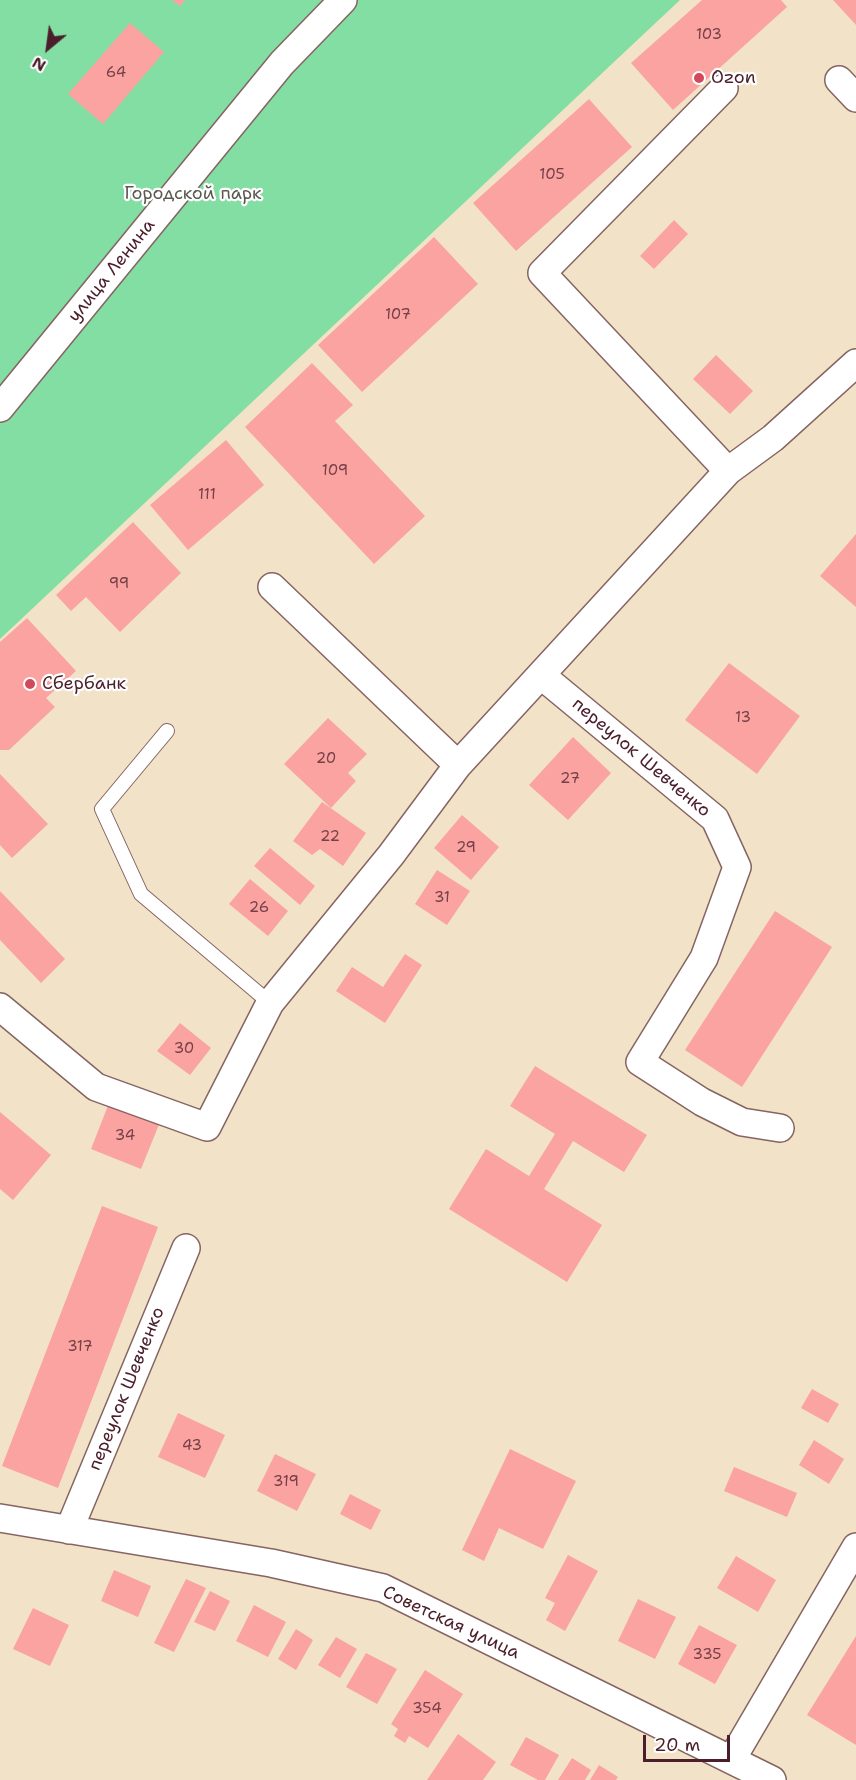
<!DOCTYPE html>
<html>
<head>
<meta charset="utf-8">
<style>
  body { margin:0 }
  #map { position:relative; width:856px; height:1780px; overflow:hidden; background:#f2e3c8; font-family:"Shantell Sans",sans-serif }
  canvas { display:block }
  .north { position:absolute; left:18px; top:18px; width:60px; height:60px; -webkit-text-stroke:4px #fff; paint-order:stroke; rotate:209deg; font-size:16px; font-weight:700; line-height:24px; text-align:center; color:#4a1f2b }
  .north::after { content:''; display:block; margin:auto; width:21px; height:27px; background:#4a1f2b; clip-path:polygon(50% 0,100% 100%,50% 72%,0 100%) }
  .scale { position:absolute; left:643px; top:1735px; width:87px; height:27px; box-sizing:border-box; border:3px solid #4a1f2b; border-top:0; padding-left:8px; font-size:18px; line-height:21px; white-space:nowrap; color:#4a1f2b; -webkit-text-stroke:4px #fff; paint-order:stroke }
</style>
</head>
<body>
<div id="map">
<canvas width="856" height="1780"></canvas>
<div class="north">N</div>
<div class="scale">20 m</div>
</div>
<script>
const context = document.querySelector('canvas').getContext('2d');
context.lineJoin = 'round';
function paint(path, color) {
  context.fillStyle = color;
  context.fill(path, 'evenodd');
}
function shape(rows) {
  const path = new Path2D();
  for (const r of rows) {
    path.moveTo(r[0], r[1]);
    for (let i = 2; i < r.length; i += 2) path.lineTo(r[i], r[i + 1]);
  }
  return path;
}
function stroke(path, color, width, dash) {
  context.strokeStyle = color;
  context.lineWidth = width;
  context.lineCap = dash ? 'butt' : 'round';
  context.setLineDash(dash || []);
  context.stroke(path);
}
function write(font, color, halo, rows, align = 'center') {
  context.font = font + ' "Shantell Sans",sans-serif';
  context.lineWidth = 4.5;
  context.setLineDash([]);
  context.textBaseline = 'middle';
  context.strokeStyle = halo;
  context.fillStyle = color;
  for (const [text, x, y, turn = 0] of rows) {
    context.save();
    context.translate(x, y);
    context.rotate((+turn || 0) * Math.PI / 180);
    context.textAlign = isNaN(turn) ? turn : align;
    if (halo) context.strokeText(text, 0, 0);
    context.fillText(text, 0, 0);
    context.restore();
  }
}
paint(shape([
  [0,0,680,0,0,639]
]), '#83dea4');
paint(shape([
  [172,0,185,0,180,6],
  [702,0,781,0,787,7,673,110,631,63],
  [833,0,856,0,856,25],
  [130,23,164,52,103,124,68,94],
  [589,99,632,147,516,251,473,203],
  [674,220,688,234,654,269,640,256],
  [434,237,478,284,362,392,318,345],
  [716,355,753,391,730,414,693,379],
  [312,363,353,405,335,421,425,516,374,564,245,427],
  [226,440,264,485,188,550,150,505],
  [133,522,181,573,120,632,86,597,71,611,56,595],
  [856,534,856,607,820,576],
  [27,618,76,671,46,698,55,707,9,750,0,750,0,642],
  [729,663,800,716,757,774,685,720],
  [328,718,367,754,348,773,356,781,331,808,284,764],
  [573,737,611,773,568,820,529,785],
  [0,774,48,824,12,858,0,845],
  [322,802,366,833,343,866,320,849,312,855,293,841],
  [462,815,499,847,471,880,434,848],
  [270,848,315,886,300,905,254,866],
  [437,870,470,891,447,925,415,904],
  [250,879,288,911,268,936,229,904],
  [0,891,65,959,41,983,0,940],
  [775,911,832,947,742,1087,685,1050],
  [405,954,422,965,385,1023,336,991,352,967,383,987],
  [180,1023,211,1048,190,1075,157,1051],
  [535,1066,647,1135,624,1172,573,1141,544,1189,602,1225,567,1282,449,1209,486,1149,529,1176,555,1134,510,1106],
  [109,1103,160,1122,141,1169,91,1149],
  [0,1112,51,1155,13,1200,0,1189],
  [102,1206,158,1227,58,1488,2,1466],
  [812,1389,839,1404,828,1423,801,1408],
  [178,1413,225,1435,205,1478,158,1457],
  [814,1440,844,1459,829,1484,799,1465],
  [510,1449,576,1481,543,1549,499,1528,484,1561,462,1550],
  [275,1454,316,1474,297,1511,257,1491],
  [734,1467,797,1493,787,1517,724,1491],
  [350,1494,381,1510,371,1530,340,1514],
  [568,1555,598,1571,565,1631,546,1620,555,1603,545,1598],
  [736,1556,776,1580,758,1612,717,1588],
  [114,1570,151,1586,138,1617,101,1601],
  [186,1579,206,1588,174,1652,154,1643],
  [210,1591,230,1601,215,1631,194,1622],
  [638,1599,676,1617,655,1659,618,1641],
  [254,1605,286,1622,268,1657,236,1641],
  [33,1608,69,1625,50,1666,13,1649],
  [699,1625,737,1645,715,1684,678,1664],
  [296,1629,313,1640,296,1670,278,1659],
  [856,1636,856,1745,807,1715],
  [336,1637,357,1649,340,1678,318,1665],
  [366,1653,397,1669,377,1704,346,1687],
  [425,1670,463,1694,428,1748,409,1736,405,1743,394,1736,398,1729,391,1724],
  [458,1734,496,1762,483,1780,427,1780],
  [526,1737,559,1755,545,1780,538,1780,510,1765],
  [572,1758,591,1770,585,1780,558,1780],
  [599,1765,618,1777,616,1780,590,1780]
]), '#faa3a0');
const lane = shape([
  [167,731,102,809,141,894,270,1003]
]);
const street = shape([
  [839,80,856,98],
  [724,88,542,273,728,471],
  [0,408,282,63,343,0],
  [272,587,458,765],
  [542,676,715,819,737,867,704,958,640,1062,702,1102,742,1122,780,1128],
  [0,1007,96,1087,207,1127,270,1003,391,855,458,765,728,471,773,438,856,363],
  [0,1518,271,1563,383,1588,772,1780],
  [69,1530,186,1248],
  [732,1759,856,1547]
]);
stroke(lane, '#856462', 16);
stroke(street, '#856462', 30);
stroke(lane, '#fff', 14);
stroke(street, '#fff', 27);
for (const [x, y, r, color] of [
  [699,78,6,"#d1495b"],
  [30,684,6,"#d1495b"]
]) {
  const dot = new Path2D();
  dot.arc(x, y, r, 0, 2 * Math.PI);
  context.fillStyle = color;
  context.fill(dot);
  stroke(dot, '#fff', 2);
}
write('15px', '#764048', null, [
  ["103",709,35],
  ["64",116,73],
  ["105",552,175],
  ["107",398,315],
  ["109",335,471],
  ["111",207,495],
  ["99",119,584],
  ["13",743,718],
  ["20",326,759],
  ["27",570,779],
  ["22",330,837],
  ["29",466,848],
  ["31",442,898],
  ["26",259,908],
  ["30",184,1049],
  ["34",125,1136],
  ["317",80,1347],
  ["43",192,1446],
  ["319",286,1482],
  ["335",707,1655],
  ["354",427,1709]
]);
write('18px', '#4a1f2b', '#fff', [
  ["Ozon",711,78],
  ["Сбербанк",42,684]
], 'left');
write('18px', '#5b584f', '#fff', [
  ["Городской парк",193,194]
]);
write('18px', '#4a1f2b', '#fff', [
  ["улица Ленина",112,271,-51],
  ["переулок Шевченко",641,758,40],
  ["переулок Шевченко",127,1389,-68],
  ["Советская улица",451,1623,25]
]);
</script>
</body>
</html>
